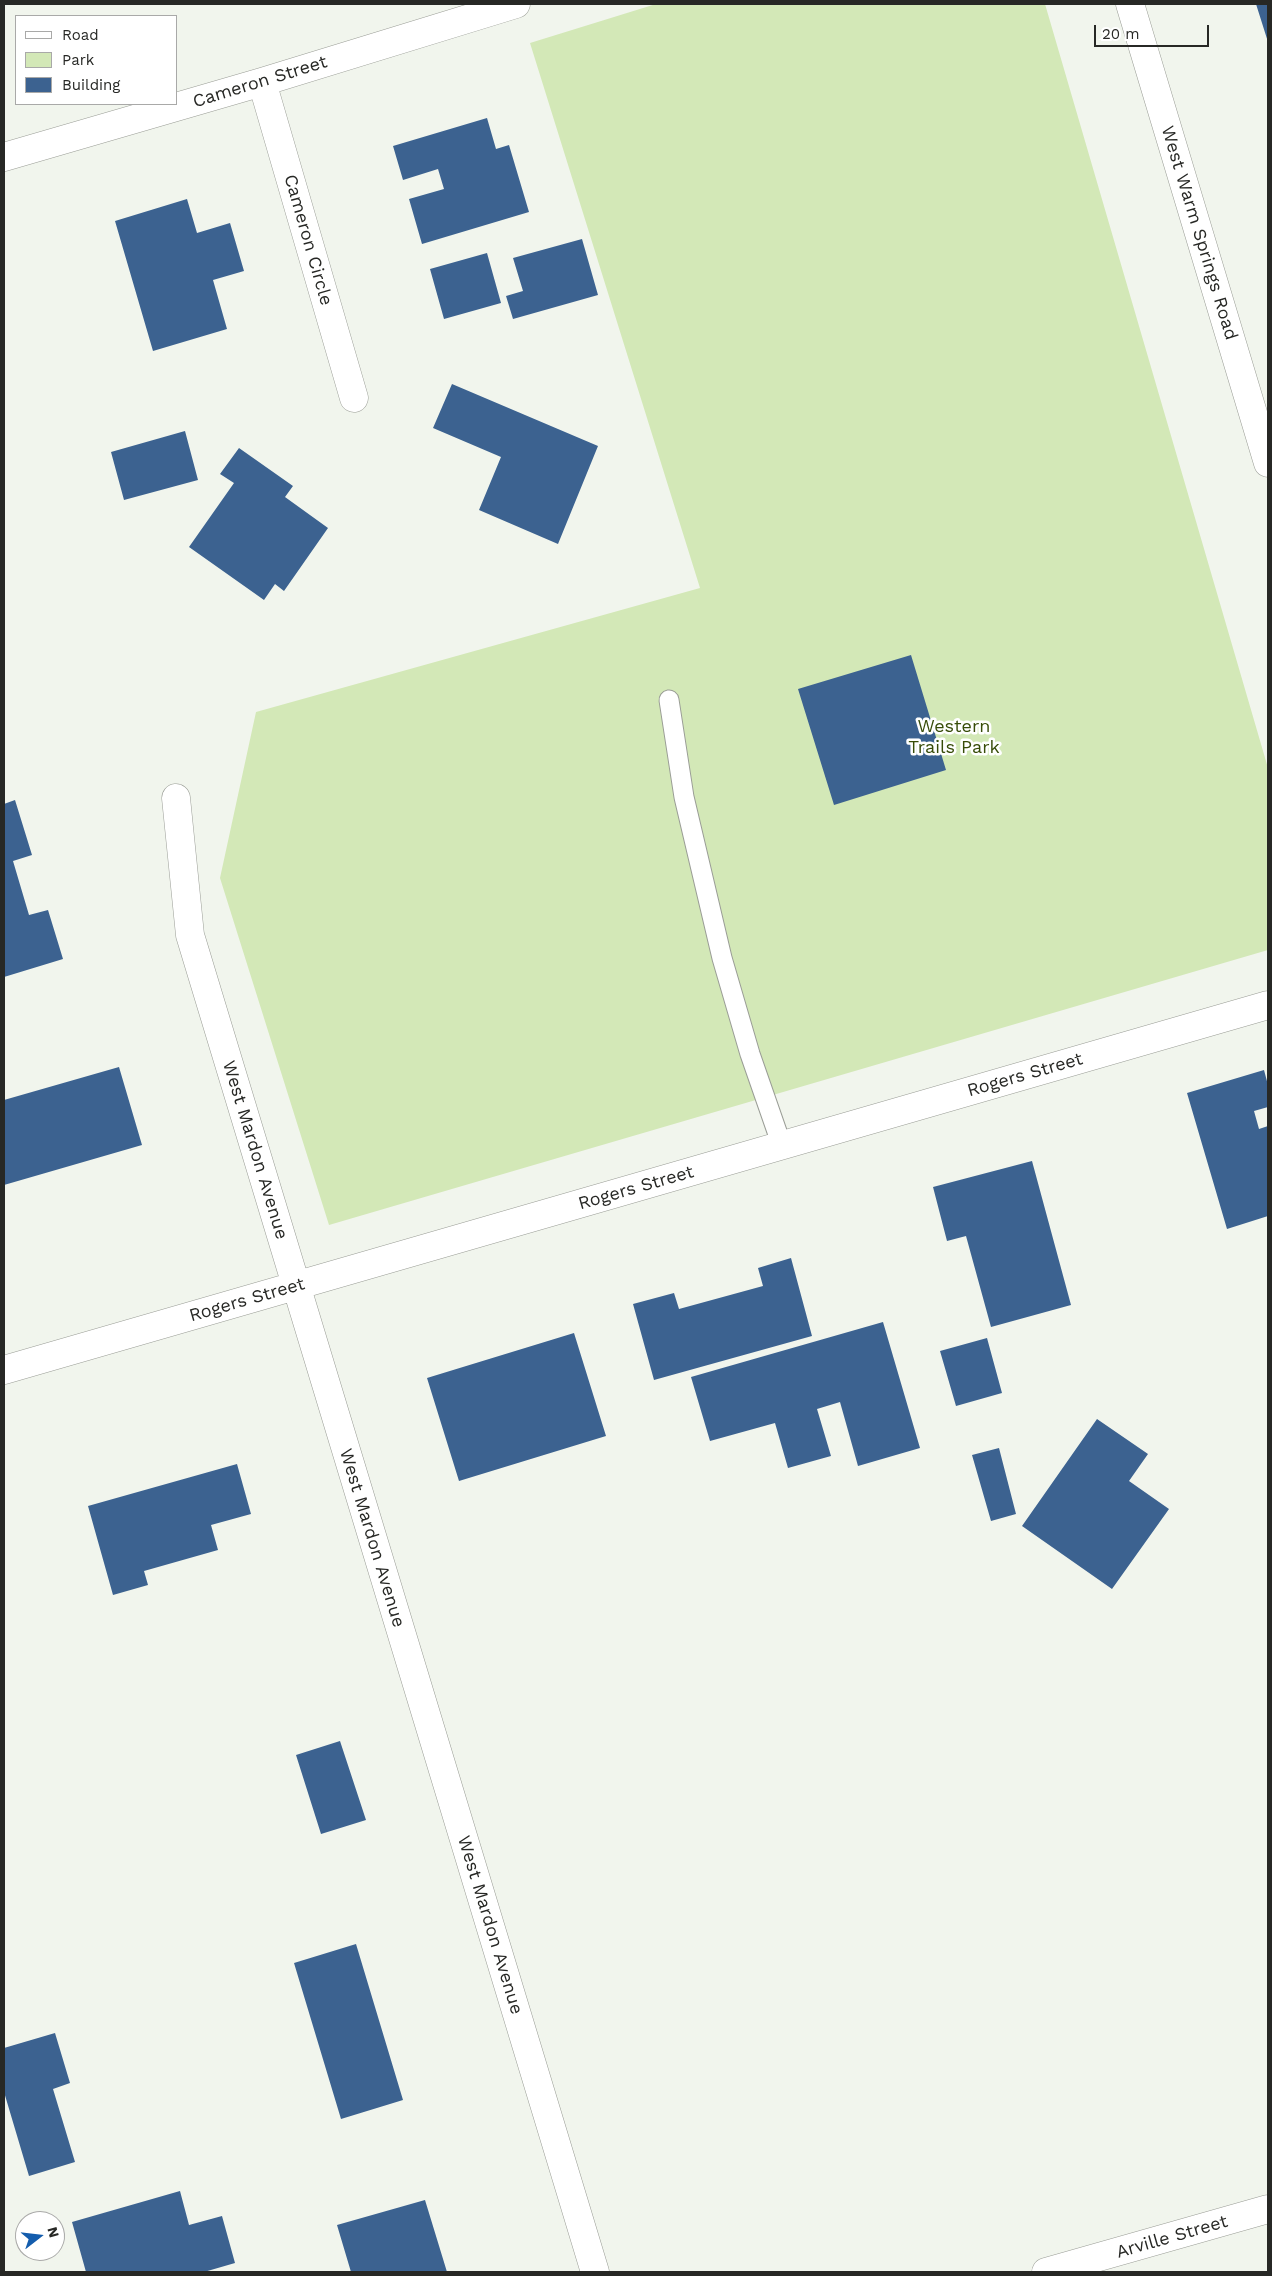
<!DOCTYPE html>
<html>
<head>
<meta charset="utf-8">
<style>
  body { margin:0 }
  #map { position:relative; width:1272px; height:2276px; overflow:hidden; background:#f1f5ed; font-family:"Work Sans",sans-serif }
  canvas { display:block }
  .frame { position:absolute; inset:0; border:5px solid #272825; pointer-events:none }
  .legend { position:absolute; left:15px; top:15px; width:162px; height:90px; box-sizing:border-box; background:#fff; border:1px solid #a9a9a8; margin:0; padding:6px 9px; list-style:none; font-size:15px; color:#272825 }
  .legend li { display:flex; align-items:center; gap:10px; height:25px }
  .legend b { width:25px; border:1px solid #a9a9a8 }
  .north { position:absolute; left:15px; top:2211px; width:50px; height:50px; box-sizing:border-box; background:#fff; border:1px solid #a9a9a8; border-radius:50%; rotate:74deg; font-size:14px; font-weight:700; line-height:20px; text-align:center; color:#272825 }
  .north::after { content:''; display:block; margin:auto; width:18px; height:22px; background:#145dad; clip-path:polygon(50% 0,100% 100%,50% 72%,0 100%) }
  .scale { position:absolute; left:1094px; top:25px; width:115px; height:22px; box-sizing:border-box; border:2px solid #272825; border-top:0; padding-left:6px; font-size:15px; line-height:18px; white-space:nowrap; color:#272825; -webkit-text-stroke:4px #fff; paint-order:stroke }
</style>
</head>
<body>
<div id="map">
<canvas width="1272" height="2276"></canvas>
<div class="frame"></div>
<ul class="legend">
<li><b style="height:6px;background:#fff"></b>Road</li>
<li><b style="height:14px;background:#d3e8b7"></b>Park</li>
<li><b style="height:14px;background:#3c6290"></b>Building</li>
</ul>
<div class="north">N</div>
<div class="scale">20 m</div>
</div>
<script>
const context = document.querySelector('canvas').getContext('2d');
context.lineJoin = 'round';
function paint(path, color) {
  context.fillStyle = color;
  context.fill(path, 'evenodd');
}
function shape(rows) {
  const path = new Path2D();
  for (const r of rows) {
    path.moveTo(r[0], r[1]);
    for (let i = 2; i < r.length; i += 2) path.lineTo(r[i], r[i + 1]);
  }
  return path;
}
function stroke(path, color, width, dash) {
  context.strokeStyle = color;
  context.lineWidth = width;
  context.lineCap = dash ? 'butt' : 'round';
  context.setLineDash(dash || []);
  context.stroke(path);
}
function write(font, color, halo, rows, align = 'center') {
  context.font = font + ' "Work Sans",sans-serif';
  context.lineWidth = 5;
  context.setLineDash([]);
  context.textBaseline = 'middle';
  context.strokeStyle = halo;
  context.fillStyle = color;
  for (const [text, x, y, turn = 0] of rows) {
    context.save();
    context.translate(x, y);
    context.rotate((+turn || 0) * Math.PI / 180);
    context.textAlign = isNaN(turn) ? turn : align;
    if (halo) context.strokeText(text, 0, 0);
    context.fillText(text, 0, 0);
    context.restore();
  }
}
paint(shape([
  [656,4,1045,4,1268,768,1268,950,329,1225,220,878,256,712,700,588,530,43]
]), '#d3e8b7');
paint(shape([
  [1256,4,1268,4,1268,42],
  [487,118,496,149,509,145,529,212,422,244,409,199,444,189,438,169,403,180,393,146],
  [187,199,197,233,230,223,244,271,213,280,227,329,153,351,115,221],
  [582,239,598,295,513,319,506,296,523,291,513,258],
  [487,253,501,303,444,319,430,269],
  [452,384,598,446,558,544,479,510,501,457,433,428],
  [185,431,198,480,124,500,111,452],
  [239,448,293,486,285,497,328,528,284,591,275,584,264,600,189,547,234,483,220,474],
  [911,655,946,770,834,805,798,689],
  [15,800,32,855,13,861,29,915,48,910,63,959,4,977,4,804],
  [119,1067,142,1145,4,1185,4,1100],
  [1264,1070,1268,1085,1268,1107,1254,1111,1259,1129,1268,1126,1268,1216,1227,1229,1187,1093],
  [1032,1161,1071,1305,991,1327,966,1236,947,1241,933,1187],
  [791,1258,812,1336,654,1380,633,1304,674,1293,679,1309,763,1286,758,1268],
  [883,1322,920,1448,858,1466,840,1402,817,1409,831,1456,788,1468,775,1423,710,1441,691,1377],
  [574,1333,606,1436,459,1481,427,1378],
  [987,1338,1002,1393,956,1406,940,1351],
  [1097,1419,1148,1454,1129,1481,1169,1509,1112,1589,1022,1526],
  [999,1448,1016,1514,991,1521,972,1455],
  [237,1464,251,1514,211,1525,218,1550,144,1571,148,1585,113,1595,88,1506],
  [340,1741,366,1820,321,1834,296,1755],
  [356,1944,403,2100,341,2119,294,1963],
  [55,2033,70,2083,53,2089,75,2162,29,2176,4,2092,4,2048],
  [180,2191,189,2225,222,2216,235,2263,204,2272,86,2272,72,2222],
  [425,2200,447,2272,351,2272,337,2225]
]), '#3c6290');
const lane = shape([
  [669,700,684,797,722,958,750,1054,782,1146]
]);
const street = shape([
  [262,82,354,398],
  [4,157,262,82,516,4],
  [176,798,190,935,595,2272],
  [4,1370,1268,1005]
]);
const secondary = shape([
  [1130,4,1268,463],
  [1046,2272,1268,2209]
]);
stroke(lane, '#9a9d96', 21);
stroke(street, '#9a9d96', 29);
stroke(secondary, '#9a9d96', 29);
stroke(lane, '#fff', 19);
stroke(street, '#fff', 28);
stroke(secondary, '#fff', 28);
write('18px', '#272825', '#fff', [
  ["Cameron Street",260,82,-17],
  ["West Warm Springs Road",1199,233,73],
  ["Cameron Circle",308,240,74],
  ["Rogers Street",1025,1075,-16],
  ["West Mardon Avenue",255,1150,73],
  ["Rogers Street",636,1188,-16],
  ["Rogers Street",247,1300,-16],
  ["West Mardon Avenue",372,1538,73],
  ["West Mardon Avenue",490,1925,73],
  ["Arville Street",1172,2237,-16]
]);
write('18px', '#374c08', '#fff', [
  ["Western",954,727],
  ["Trails Park",954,748]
]);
</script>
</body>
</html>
